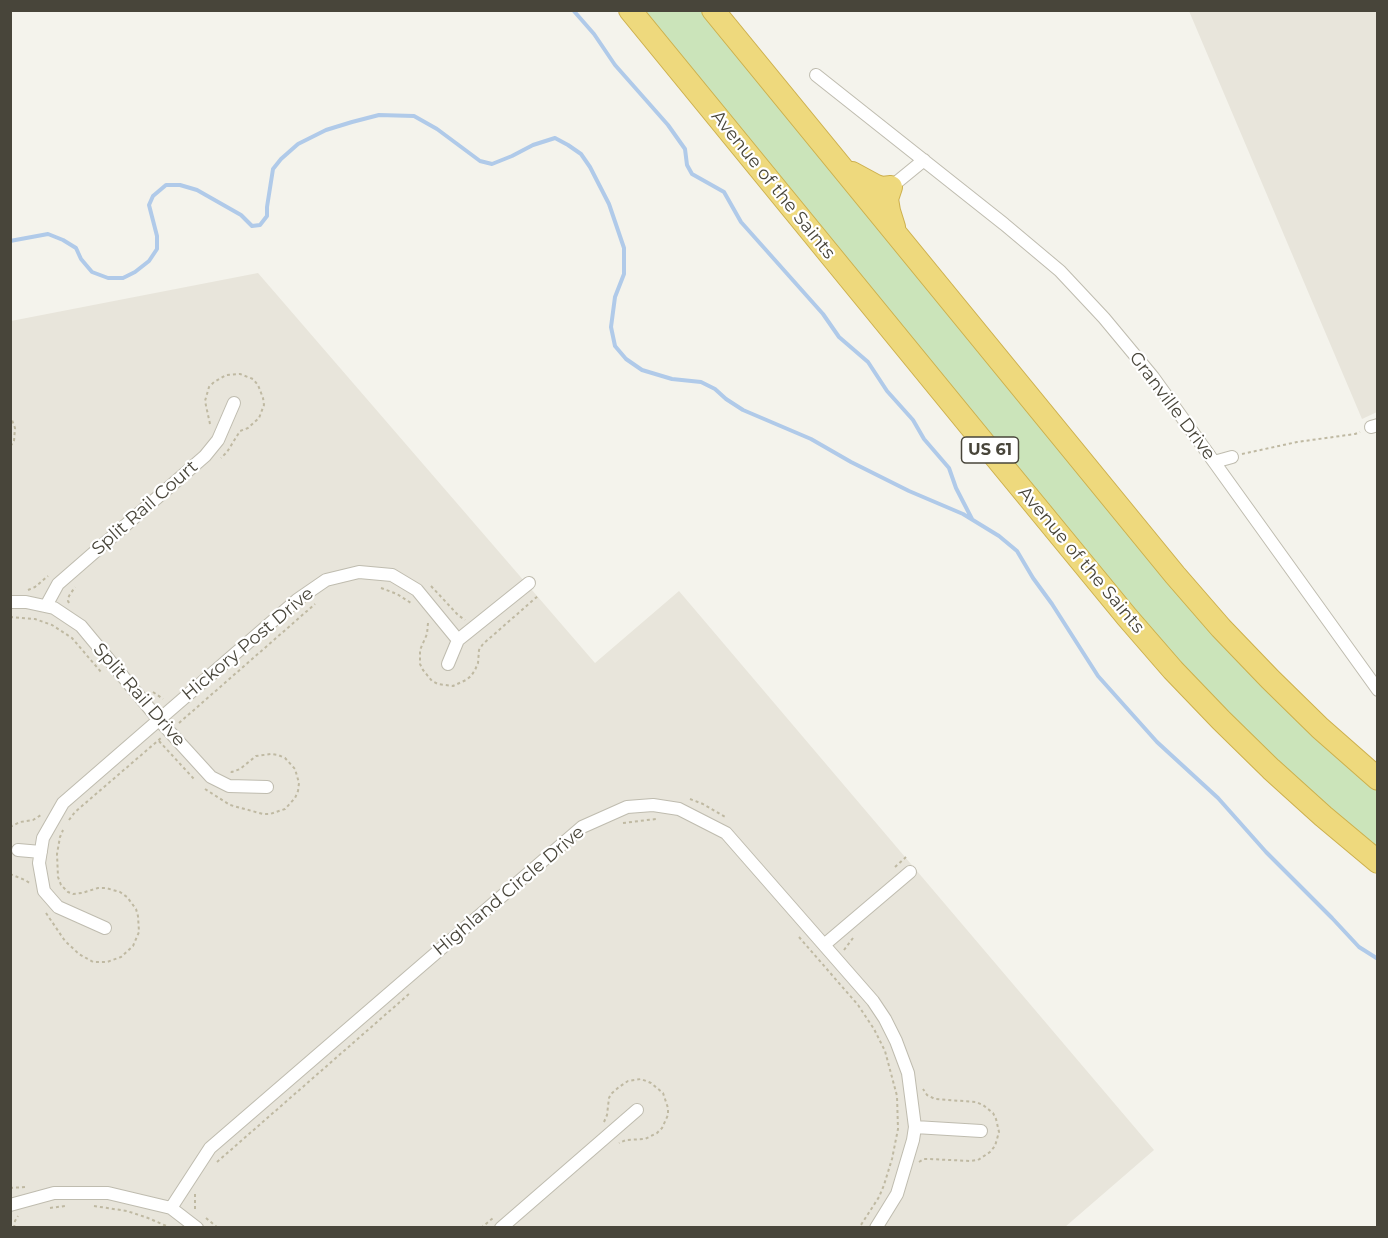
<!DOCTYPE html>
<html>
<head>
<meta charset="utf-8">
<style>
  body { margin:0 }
  #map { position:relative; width:1388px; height:1238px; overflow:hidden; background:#f4f3ec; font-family:Montserrat,sans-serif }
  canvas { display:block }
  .frame { position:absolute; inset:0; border:12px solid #48453a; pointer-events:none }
</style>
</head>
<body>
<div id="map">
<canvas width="1388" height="1238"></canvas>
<div class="frame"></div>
</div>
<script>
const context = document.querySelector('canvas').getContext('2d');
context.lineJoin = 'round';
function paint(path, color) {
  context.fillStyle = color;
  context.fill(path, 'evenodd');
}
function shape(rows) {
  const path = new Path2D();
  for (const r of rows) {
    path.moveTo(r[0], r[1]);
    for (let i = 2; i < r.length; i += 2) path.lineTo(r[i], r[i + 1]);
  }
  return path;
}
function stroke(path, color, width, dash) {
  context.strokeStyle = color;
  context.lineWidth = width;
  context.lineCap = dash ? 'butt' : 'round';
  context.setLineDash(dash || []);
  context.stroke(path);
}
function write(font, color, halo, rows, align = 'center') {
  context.font = font + ' Montserrat,sans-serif';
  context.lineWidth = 4.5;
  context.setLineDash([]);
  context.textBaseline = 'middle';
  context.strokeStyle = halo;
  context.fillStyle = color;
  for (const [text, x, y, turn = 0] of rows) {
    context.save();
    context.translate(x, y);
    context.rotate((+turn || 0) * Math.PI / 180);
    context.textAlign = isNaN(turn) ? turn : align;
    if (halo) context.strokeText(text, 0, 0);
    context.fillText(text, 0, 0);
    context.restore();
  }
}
paint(shape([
  [1189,11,1377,11,1377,412,1362,419],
  [258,273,595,663,679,591,1154,1150,1065,1227,11,1228,11,321]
]), '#e8e5db');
paint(shape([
  [641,11,701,11,904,259,1362,778,1377,790,1377,851,1277,764,1162,646]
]), '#cbe4ba');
stroke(shape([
  [573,10,594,34,615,65,668,125,685,149,687,165,692,174,724,192,741,222,823,314,839,337,868,362,887,391,913,420,924,439,949,468,956,488,972,519],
  [10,241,48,234,63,240,76,248,81,259,92,272,108,278,123,278,135,272,149,261,157,249,157,236,149,205,153,196,166,185,180,185,197,190,241,215,252,226,260,225,267,216,267,207,273,169,281,159,298,144,326,130,352,122,379,115,414,116,437,129,480,161,492,164,512,156,533,145,555,138,568,145,581,154,590,167,609,204,624,248,624,274,615,297,611,327,615,346,626,359,642,370,672,379,701,382,715,389,726,399,743,410,811,439,851,462,909,491,963,514,999,536,1017,551,1033,578,1052,604,1098,676,1157,742,1218,798,1266,852,1332,918,1359,947,1378,959]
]), '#b0cae9', 4);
const minor = shape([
  [816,75,1004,224,1060,271,1104,318,1153,377,1378,690],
  [891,187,924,160],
  [1371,427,1378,425],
  [1214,462,1232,457],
  [10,602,26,602,54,608,81,626,159,720,211,777,229,786,267,787],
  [46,606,58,584,205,456,218,440,234,403],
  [448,664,458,640],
  [18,850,41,852],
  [105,928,58,907,44,891,39,863,43,838,63,803,297,600,326,580,359,572,392,575,417,590,458,640,529,583],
  [824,945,910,872],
  [915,1127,981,1131],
  [10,1205,54,1193,108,1193,171,1208,197,1228],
  [171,1208,210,1148,582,827,627,807,653,805,679,809,726,833,873,1001,885,1019,896,1041,908,1073,915,1127,913,1140,897,1194,876,1228],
  [501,1228,637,1110]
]);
const motorway = shape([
  [630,10,993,454,1127,617,1173,670,1221,720,1271,769,1323,816,1378,862],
  [713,10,1175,575,1221,628,1270,679,1320,728,1378,779],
  [852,173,876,186,882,188,891,187,887,199,889,211,894,227]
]);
stroke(minor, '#bfbcaf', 14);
stroke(motorway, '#cdb04d', 24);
stroke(shape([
  [10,415,15,428,14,441,10,447],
  [210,424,205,401,209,387,214,382,226,375,240,374,253,379,258,385,263,398,264,405,259,418,248,428,240,431,227,452,221,458],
  [1242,454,1297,442,1355,434,1360,432],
  [431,586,458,615,465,620],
  [381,588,397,594,411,603],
  [28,590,35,587,48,576],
  [69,603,68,601,69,596,75,587],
  [10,617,35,619,52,625,72,638,101,672],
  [428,623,427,634,420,650,420,664,423,670,432,681,438,684,453,686,466,680,471,676,475,670,478,663,479,650,483,644,539,595],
  [153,692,163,699],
  [179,723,315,604],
  [159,741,194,779],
  [205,789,230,805,263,814,270,814,285,809,295,798,298,791,299,783,295,769,285,758,278,755,271,754,256,756,240,769,232,772,228,771],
  [690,799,703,804,727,818],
  [69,820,75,812,161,738],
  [623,823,656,819],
  [10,827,20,822,33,820,41,815],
  [895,867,906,857],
  [10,874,25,880,31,884],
  [46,913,65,941,79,954,93,962,107,962,121,957,133,946,139,932,138,916,136,909,127,897,120,892,106,888,98,888,82,893,73,894,68,892,61,885,58,877,57,854,60,837,63,830],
  [799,937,858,1005,874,1029,885,1051,897,1096,898,1129,892,1159,884,1185,879,1197,859,1228],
  [844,950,853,938],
  [604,1122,607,1115,609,1098,611,1094,619,1087,628,1081,641,1079,651,1083,663,1093,668,1108,668,1115,662,1128,657,1133,645,1139,626,1140,619,1143],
  [217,1162,409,994],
  [919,1162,924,1159,929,1159,970,1161,978,1160,990,1152,995,1146,999,1132,996,1119,993,1113,983,1105,976,1102,935,1099,927,1095,923,1089],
  [10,1188,25,1187],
  [94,1206,127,1211,148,1218,171,1228],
  [50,1208,65,1206],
  [195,1209,195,1194],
  [206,1218,218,1228],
  [14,1228,15,1221,18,1216],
  [481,1228,493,1218]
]), '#bfb9a2', 2, [3, 3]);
stroke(minor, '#fff', 12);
stroke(motorway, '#eed97d', 22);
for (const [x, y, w] of [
  [990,450,57]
]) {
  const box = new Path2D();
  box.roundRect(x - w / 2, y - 13, w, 26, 4.5);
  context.fillStyle = '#fff';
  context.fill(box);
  stroke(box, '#48453a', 1.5);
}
write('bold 16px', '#48453a', null, [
  ["US 61",990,450]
]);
write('18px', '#48453a', '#fff', [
  ["Avenue of the Saints",773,185,51],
  ["Granville Drive",1172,406,53],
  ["Split Rail Court",145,508,-41],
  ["Avenue of the Saints",1081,560,50],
  ["Hickory Post Drive",248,644,-40],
  ["Split Rail Drive",139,695,49],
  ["Highland Circle Drive",509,891,-40]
]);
</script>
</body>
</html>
